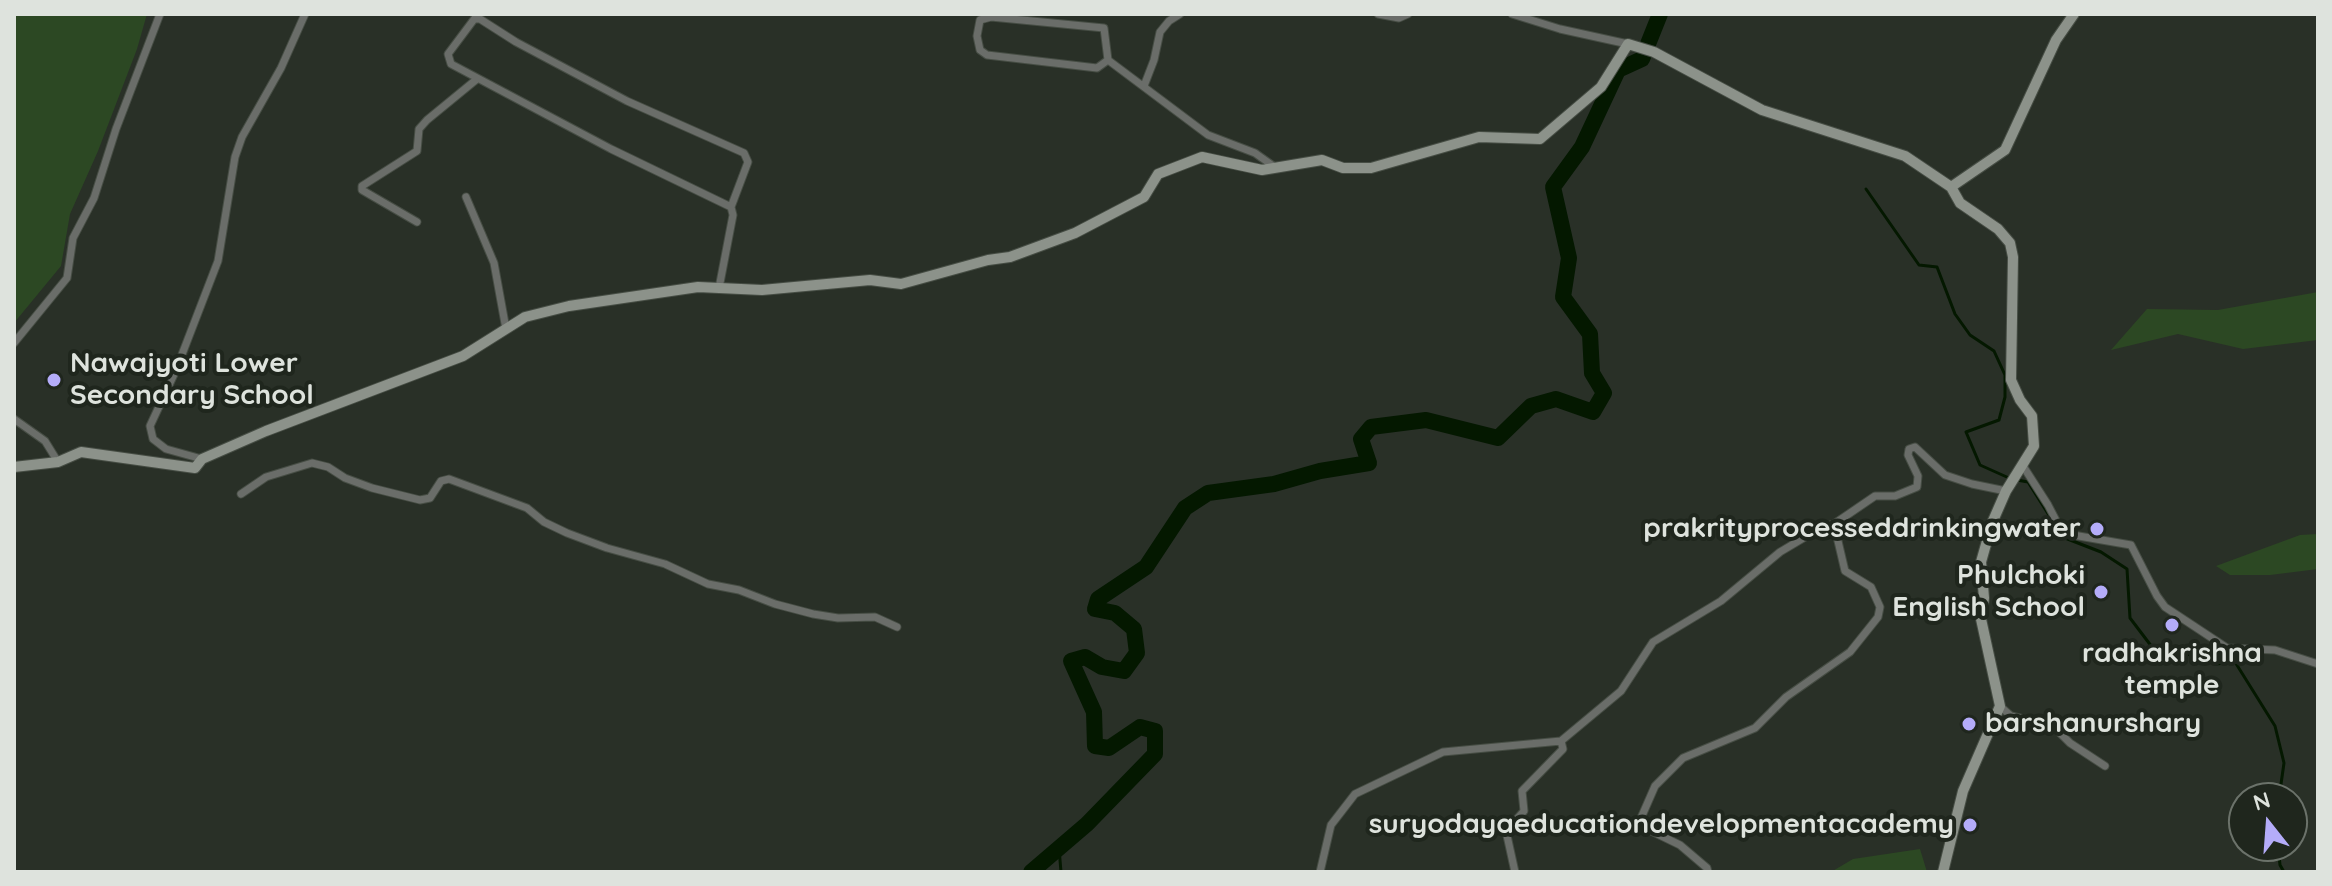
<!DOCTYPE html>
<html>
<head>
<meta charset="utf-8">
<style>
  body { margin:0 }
  #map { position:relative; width:2332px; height:886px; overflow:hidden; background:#293027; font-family:Quicksand,sans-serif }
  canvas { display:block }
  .frame { position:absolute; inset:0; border:16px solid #dee3dd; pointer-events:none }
  .north { position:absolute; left:2228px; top:782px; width:80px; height:80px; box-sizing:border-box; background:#1f261d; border:2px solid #6b726a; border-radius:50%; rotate:343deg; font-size:22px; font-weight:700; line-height:32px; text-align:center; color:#dee3dd }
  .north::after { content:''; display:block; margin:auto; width:28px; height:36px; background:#b4acf9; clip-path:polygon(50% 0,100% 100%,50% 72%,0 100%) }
</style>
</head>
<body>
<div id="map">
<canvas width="2332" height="886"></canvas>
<div class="frame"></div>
<div class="north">N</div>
</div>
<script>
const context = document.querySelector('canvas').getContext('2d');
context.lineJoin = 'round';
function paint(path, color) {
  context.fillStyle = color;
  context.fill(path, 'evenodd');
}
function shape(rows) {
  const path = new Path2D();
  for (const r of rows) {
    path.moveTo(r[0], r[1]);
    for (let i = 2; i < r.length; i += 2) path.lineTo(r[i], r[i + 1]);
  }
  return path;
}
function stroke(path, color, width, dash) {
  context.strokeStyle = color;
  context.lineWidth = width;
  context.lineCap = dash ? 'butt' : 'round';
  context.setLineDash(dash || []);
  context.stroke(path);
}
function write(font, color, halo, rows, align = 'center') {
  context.font = font + ' Quicksand,sans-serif';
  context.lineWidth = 8;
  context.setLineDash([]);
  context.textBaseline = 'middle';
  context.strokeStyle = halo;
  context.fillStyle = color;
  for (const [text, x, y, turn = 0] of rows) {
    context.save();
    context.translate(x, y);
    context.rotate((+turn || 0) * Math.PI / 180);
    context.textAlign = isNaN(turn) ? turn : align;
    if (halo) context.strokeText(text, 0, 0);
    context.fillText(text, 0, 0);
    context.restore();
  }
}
paint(shape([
  [14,14,147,14,137,49,98,151,70,214,61,266,14,323],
  [2318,292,2318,340,2243,349,2178,334,2111,350,2147,309,2218,310],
  [2318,534,2318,569,2270,575,2230,575,2216,566,2300,535],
  [1920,849,1927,872,1831,872,1853,859]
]), '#2c4823');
stroke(shape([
  [1866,189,1919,265,1937,267,1955,314,1970,335,1994,351,2005,375,2005,397,1999,420,1966,432,1980,465,2009,478],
  [2017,480,2028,482,2052,520],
  [2061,533,2065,538,2101,552,2127,569,2130,618,2152,647,2196,656,2216,664,2235,662,2275,726,2284,763,2279,798],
  [2278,846,2280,865,2284,872],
  [1059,848,1061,872]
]), '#041800', 3);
stroke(shape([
  [1031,872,1087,824,1155,754,1155,731,1140,727,1109,748,1095,746,1094,712,1071,661,1085,657,1102,667,1124,671,1137,653,1134,629,1115,613,1095,609,1098,599,1146,567,1185,508,1208,493,1274,484,1320,471,1369,463,1361,439,1371,427,1426,420,1498,438,1531,406,1556,399,1593,412,1604,393,1592,373,1590,334,1563,297,1569,258,1553,187,1582,147,1618,70,1642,59,1660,14]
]), '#041800', 16);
const street = shape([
  [478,14,448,54,451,64,611,149,731,207,733,215,719,288],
  [1378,14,1399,18,1408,14],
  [1512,14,1560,29,1628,44],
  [475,19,480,19,516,42,627,101,744,153,748,162,731,207],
  [1108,60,1097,68,987,55,980,50,977,36,980,20,991,17,1104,28,1108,60,1208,135,1255,153,1276,168],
  [1144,86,1154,60,1160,32,1169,21,1180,14],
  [466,197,494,263,506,329],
  [417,222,362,190,362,186,417,151,419,129,427,120,477,79],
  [14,343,67,278,73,238,94,198,116,129,160,14],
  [14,419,45,441,58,462],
  [202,459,166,449,153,439,150,426,176,370,218,261,235,157,242,137,281,68,305,14],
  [2023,466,2048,505,2060,528,2067,534,2131,545,2157,596,2165,607,2227,648,2275,650,2318,664],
  [241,494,266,477,312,463,328,467,345,478,372,488,420,500,430,498,441,481,449,479,527,508,544,522,567,533,607,548,665,564,708,584,739,590,775,604,813,614,838,618,875,617,897,627],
  [2000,706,2011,716,2053,726,2070,743,2105,766],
  [1320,872,1331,825,1355,794,1443,752,1561,741,1621,691,1653,642,1721,601,1780,552,1822,527,1834,524,1875,496,1895,496,1917,487,1918,476,1908,455,1909,449,1915,447,1945,475,1972,484,2006,491],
  [1515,872,1506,831,1524,811,1522,791,1563,749,1561,741],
  [1708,872,1707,868,1680,845,1645,828,1641,818,1655,786,1683,758,1755,728,1786,697,1850,652,1878,617,1880,607,1871,587,1845,571,1834,524]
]);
const secondary = shape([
  [14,467,58,462,81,452,195,468,202,459,266,431,463,356,525,317,569,306,698,287,762,290,870,280,901,284,988,260,1010,257,1075,233,1144,197,1158,174,1202,157,1262,170,1322,160,1343,168,1371,168,1479,137,1540,139,1601,87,1628,44,1654,52,1762,110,1905,156,1951,187],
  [1943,872,1963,791,2000,706,1981,619,1984,598,1981,562,1992,523,2006,491,2034,446,2032,416,2020,400,2011,380,2013,257,2010,243,1998,229,1960,203,1951,187,2005,150,2056,40,2074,14]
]);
stroke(street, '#464d44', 9);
stroke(secondary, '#464d44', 12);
stroke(street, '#6a6d69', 7);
stroke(secondary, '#8c928a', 10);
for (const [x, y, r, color] of [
  [54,380,8,"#b4acf9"],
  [2097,529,8,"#b4acf9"],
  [2101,592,8,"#b4acf9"],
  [2172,625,8,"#b4acf9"],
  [1969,724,8,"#b4acf9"],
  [1970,825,8,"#b4acf9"]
]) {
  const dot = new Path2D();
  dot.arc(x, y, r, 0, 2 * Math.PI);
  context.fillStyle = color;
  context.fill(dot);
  stroke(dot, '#1f261d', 3);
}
write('bold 28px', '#dee3dd', '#1f261d', [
  ["Nawajyoti Lower",70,364,"left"],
  ["Secondary School",70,396,"left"],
  ["prakrityprocesseddrinkingwater",2081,529],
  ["Phulchoki",2085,576],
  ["English School",2085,608],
  ["radhakrishna",2172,654,"center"],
  ["temple",2172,686,"center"],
  ["barshanurshary",1985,724,"left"],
  ["suryodayaeducationdevelopmentacademy",1954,825]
], 'right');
</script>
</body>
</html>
